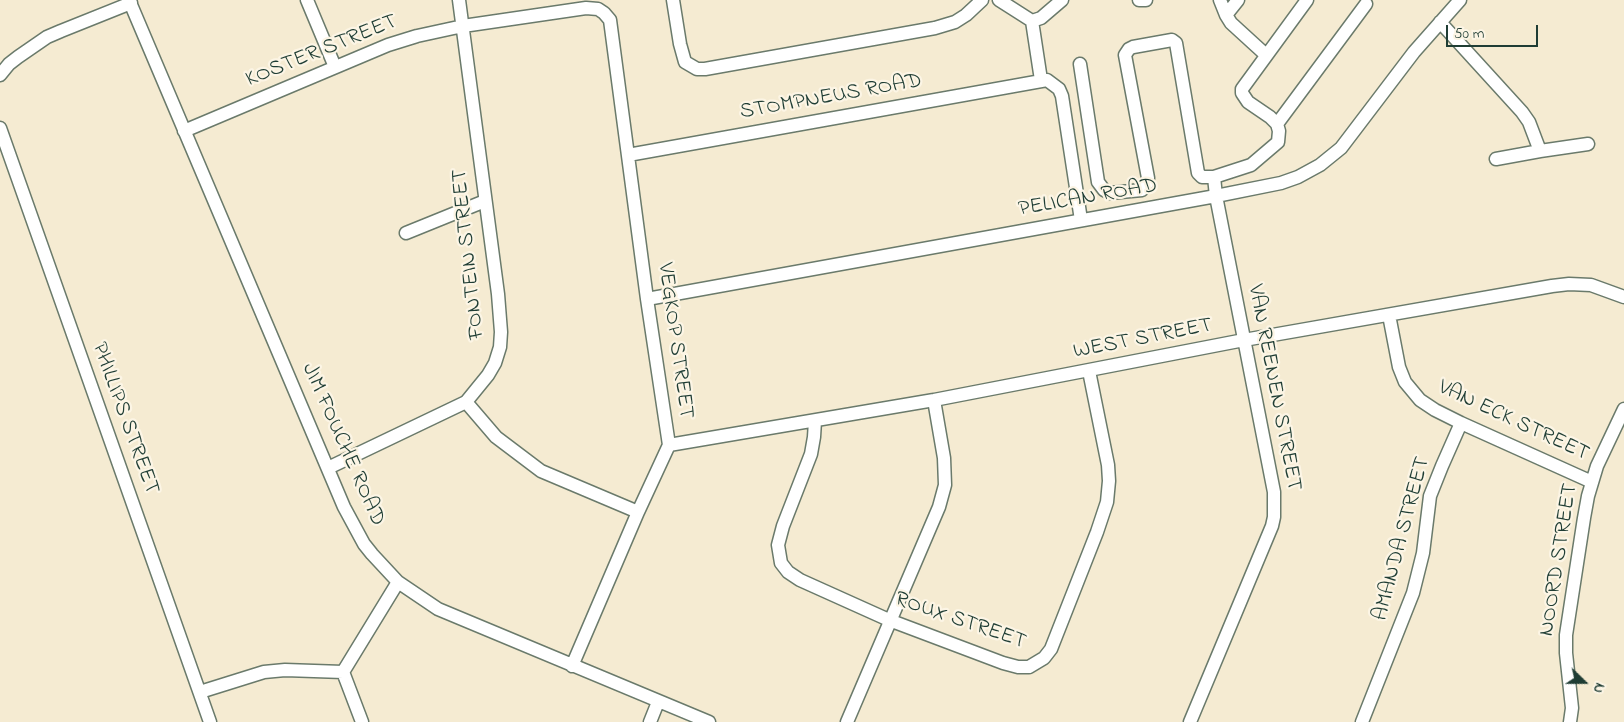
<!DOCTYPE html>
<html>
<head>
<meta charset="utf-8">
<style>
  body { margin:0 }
  #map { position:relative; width:1624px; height:722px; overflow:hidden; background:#f5ebd2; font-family:"Indie Flower",sans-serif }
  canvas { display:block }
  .north { position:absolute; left:1559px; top:657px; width:50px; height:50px; -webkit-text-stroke:4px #fcf5e5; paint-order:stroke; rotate:112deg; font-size:14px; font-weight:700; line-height:20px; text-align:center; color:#1f3d34 }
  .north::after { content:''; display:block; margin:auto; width:18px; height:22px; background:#1f3d34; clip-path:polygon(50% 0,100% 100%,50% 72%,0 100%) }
  .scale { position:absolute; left:1446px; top:25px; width:92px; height:22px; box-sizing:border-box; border:2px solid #1f3d34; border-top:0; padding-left:6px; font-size:15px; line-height:18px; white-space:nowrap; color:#1f3d34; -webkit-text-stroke:4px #fcf5e5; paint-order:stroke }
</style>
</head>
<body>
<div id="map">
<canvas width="1624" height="722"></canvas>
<div class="north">N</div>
<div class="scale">50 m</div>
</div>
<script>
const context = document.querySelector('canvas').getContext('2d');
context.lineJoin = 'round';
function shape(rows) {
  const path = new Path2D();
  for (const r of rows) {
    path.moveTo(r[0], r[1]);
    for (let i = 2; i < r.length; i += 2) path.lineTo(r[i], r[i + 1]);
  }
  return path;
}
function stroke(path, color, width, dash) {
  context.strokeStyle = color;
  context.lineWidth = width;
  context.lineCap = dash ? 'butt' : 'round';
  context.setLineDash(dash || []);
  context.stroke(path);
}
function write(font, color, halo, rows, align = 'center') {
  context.font = font + ' "Indie Flower",sans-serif';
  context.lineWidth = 4.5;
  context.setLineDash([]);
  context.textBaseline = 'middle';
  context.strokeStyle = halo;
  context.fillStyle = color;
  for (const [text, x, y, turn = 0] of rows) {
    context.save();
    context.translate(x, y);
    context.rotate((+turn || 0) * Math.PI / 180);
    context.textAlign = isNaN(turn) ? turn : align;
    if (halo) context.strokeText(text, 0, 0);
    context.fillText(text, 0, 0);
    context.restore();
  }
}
const street = shape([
  [129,0,344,507,364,544,372,554,398,582,438,609,709,722],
  [307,0,335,67],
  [673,0,680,44,685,62,697,69,705,69,935,28,955,22,966,15,982,0],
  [999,0,1032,21,1041,80],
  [1139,0,1146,0],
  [1220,0,1226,15,1231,23,1266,55],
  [1226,15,1238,0],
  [1032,21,1041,18,1062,0],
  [1440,22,1522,112,1529,122,1540,151],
  [1080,64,1098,182,1104,190,1110,193,1142,190,1147,184,1148,178,1125,55,1129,49,1133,47,1172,40,1176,43,1198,173,1202,177,1214,177,1216,196,1274,492,1274,517,1272,526,1190,722],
  [0,75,9,64,18,57,47,37,61,31,131,3],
  [1277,124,1366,4],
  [0,128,210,722],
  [184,131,388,45,417,36,463,26,586,8,598,9,604,13,610,20,647,299,669,445,638,512,572,666],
  [628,155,1047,80,1059,89,1062,96,1081,220],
  [1496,159,1540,151,1588,144],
  [1214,177,1251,165,1278,142,1279,131,1277,124,1270,117,1248,102,1242,93,1242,89,1307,0],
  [406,233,485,201],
  [647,299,1216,196,1281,183,1298,177,1320,165,1341,148,1414,52,1460,0],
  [1389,315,1399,367,1405,382,1420,400,1435,410,1461,423,1592,482],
  [466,402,496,437,541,471,638,512],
  [815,421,814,437,811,454,783,526,778,545,781,563,788,572,800,580,889,620,1003,663,1018,667,1029,667,1044,658,1051,649,1097,532,1107,502,1109,481,1108,465,1089,371],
  [669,445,934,400,1244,340,1552,286,1569,284,1591,285,1624,297],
  [328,468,466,402,488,375,495,363,500,347,501,332,498,294,459,0],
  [200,692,264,672,285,670,343,672],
  [362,722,343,672,398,582],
  [650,722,658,702],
  [847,722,939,507,945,485,944,458,934,400],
  [1362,722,1413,593,1423,553,1430,496,1442,466,1461,423],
  [1570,722,1572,708,1566,653,1566,635,1584,518,1588,496,1597,466,1624,409]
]);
stroke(street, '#6a7a6b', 15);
stroke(street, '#fff', 12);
write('22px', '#1f3d34', '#fcf5e5', [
  ["KOSTER STREET",322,52,-22],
  ["STOMPNEUS ROAD",831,98,-10],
  ["PELICAN ROAD",1088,199,-10],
  ["FONTEIN STREET",470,254,-96],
  ["WEST STREET",1143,340,-11],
  ["VEGKOP STREET",674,341,82],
  ["VAN REENEN STREET",1273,388,79],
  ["PHILLIPS STREET",124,419,70],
  ["VAN ECK STREET",1513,422,25],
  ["JIM FOUCHE ROAD",342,445,66],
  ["AMANDA STREET",1403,539,-75],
  ["NOORD STREET",1560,560,-81],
  ["ROUX STREET",960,622,19]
]);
</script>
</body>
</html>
